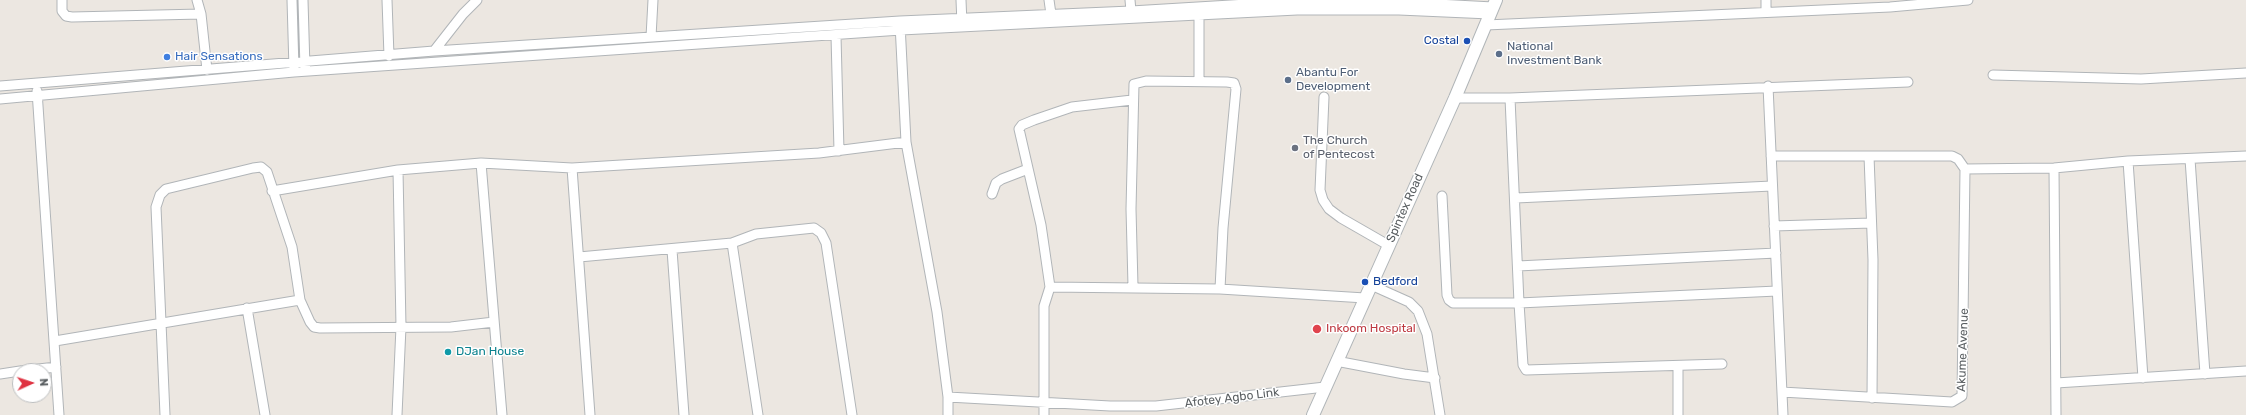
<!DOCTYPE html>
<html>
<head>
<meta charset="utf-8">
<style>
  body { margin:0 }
  #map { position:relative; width:2246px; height:415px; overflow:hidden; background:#ece7e1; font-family:Rubik,sans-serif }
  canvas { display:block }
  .north { position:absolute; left:12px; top:363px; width:40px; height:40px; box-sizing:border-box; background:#fff; border:1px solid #bdbfc0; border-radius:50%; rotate:87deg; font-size:11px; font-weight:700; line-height:16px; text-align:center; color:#595e61 }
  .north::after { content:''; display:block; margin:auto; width:14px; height:18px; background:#df3342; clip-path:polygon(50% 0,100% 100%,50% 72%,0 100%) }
</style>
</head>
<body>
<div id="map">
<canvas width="2246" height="415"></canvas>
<div class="north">N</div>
</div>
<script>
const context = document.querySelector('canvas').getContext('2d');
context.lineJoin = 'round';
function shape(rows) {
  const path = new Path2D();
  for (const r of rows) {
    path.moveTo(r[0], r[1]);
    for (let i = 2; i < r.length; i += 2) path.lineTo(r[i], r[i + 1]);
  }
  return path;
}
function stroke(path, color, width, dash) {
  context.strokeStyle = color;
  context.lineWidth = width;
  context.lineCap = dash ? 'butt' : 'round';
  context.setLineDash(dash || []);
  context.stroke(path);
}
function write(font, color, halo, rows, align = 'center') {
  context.font = font + ' Rubik,sans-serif';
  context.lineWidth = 3;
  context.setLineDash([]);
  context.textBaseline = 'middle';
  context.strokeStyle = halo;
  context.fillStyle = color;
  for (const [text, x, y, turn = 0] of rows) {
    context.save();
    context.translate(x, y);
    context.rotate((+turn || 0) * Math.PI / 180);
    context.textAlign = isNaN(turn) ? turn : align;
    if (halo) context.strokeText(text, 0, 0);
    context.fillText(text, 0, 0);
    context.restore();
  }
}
const minor = shape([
  [62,0,62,11,66,16,72,17,201,14],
  [197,0,201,14,207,70],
  [292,0,294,69],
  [303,0,305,68],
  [387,0,389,56],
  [961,0,962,24],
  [1049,0,1051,14],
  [1130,0,1131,11],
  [1766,0,1766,11],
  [1199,15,1199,81],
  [900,24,906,142,937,312,948,397,948,415],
  [1486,25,1890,7,1968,0],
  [836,36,839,151],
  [651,37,653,0],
  [434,51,463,14,477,0],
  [1993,75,2141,79,2246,73],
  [0,86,434,51,900,21,1131,11,1297,1,1399,2,1493,7],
  [1768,86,1783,415],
  [37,91,59,415],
  [1324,97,1320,190,1323,200,1329,209,1341,218,1388,245],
  [1455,98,1510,98,1908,82],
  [1510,98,1519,303,1523,365,1526,370,1722,364],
  [0,99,294,72,901,30,1297,10,1399,10,1490,14],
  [1771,156,1952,156,1958,159,1965,169,1962,396,1952,402,1782,392],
  [1869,156,1873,260,1872,398],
  [2190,159,2205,374],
  [2128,161,2143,378],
  [481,163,502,415],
  [572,168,590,415],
  [2054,168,2056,415],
  [1965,169,2054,168,2128,161,2246,156],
  [272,191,398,170,481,163,572,168,819,153,906,142],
  [992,194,996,183,1002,179,1028,169],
  [1442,196,1447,295,1449,300,1453,303,1519,303,1777,291],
  [1516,198,1772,186],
  [1774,226,1871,223],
  [732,243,758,415],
  [672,250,684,415],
  [579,257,732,243,756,234,814,228,821,233,826,243,852,415],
  [1518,266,1776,253],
  [1371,285,1409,302,1418,311,1427,334,1440,415],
  [1133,286,1131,209,1134,84,1146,81,1227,82,1234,83,1236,89,1223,228,1220,289],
  [1050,287,1220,289,1365,298],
  [247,308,265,415],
  [55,341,300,300],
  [1336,361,1404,374,1435,378],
  [1678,366,1678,415],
  [21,371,56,367],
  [0,374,20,371],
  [2056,383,2246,371],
  [948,397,1110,406,1156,406,1325,387],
  [165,415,156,207,160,195,166,189,253,168,261,167,267,172,292,247,300,300,310,322,314,327,320,328,451,327,494,322],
  [397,415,401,327,398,170],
  [1044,415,1044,306,1050,287,1041,225,1019,129,1022,125,1034,120,1072,107,1132,100]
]);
const secondary = shape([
  [1313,415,1455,98,1496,0]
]);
stroke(minor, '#b1b5b8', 11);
stroke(secondary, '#b0b5b8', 14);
stroke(minor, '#fff', 9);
stroke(secondary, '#fff', 12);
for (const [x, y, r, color] of [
  [1467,41,4,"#1a4fb4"],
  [1499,54,4,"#5c6f8a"],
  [167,57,4,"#3f7fe0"],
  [1288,80,4,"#5c6f8a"],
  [1295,148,4,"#6b7280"],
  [1365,282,4,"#1a4fb4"],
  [1317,329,5,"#e0444e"],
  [448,352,4,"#0f9aa8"]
]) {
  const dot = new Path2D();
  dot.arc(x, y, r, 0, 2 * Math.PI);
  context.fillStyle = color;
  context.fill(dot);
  stroke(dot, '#fff', 1.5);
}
write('12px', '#164399', '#fff', [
  ["Costal",1459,41],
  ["Bedford",1373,282,"left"]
], 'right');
write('12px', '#4e5e75', '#fff', [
  ["National",1507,47],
  ["Investment Bank",1507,61],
  ["Abantu For",1296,73],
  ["Development",1296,87]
], 'left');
write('12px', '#366cbe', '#fff', [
  ["Hair Sensations",175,57]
], 'left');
write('12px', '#5b616d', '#fff', [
  ["The Church",1303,141],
  ["of Pentecost",1303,155]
], 'left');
write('12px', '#595e61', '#fff', [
  ["Spintex Road",1405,208,-66],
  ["Akume Avenue",1963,350,-88],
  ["Afotey Agbo Link",1232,398,-7]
]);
write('12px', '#be3a42', '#fff', [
  ["Inkoom Hospital",1326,329]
], 'left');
write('12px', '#0d838f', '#fff', [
  ["DJan House",456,352]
], 'left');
</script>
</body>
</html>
